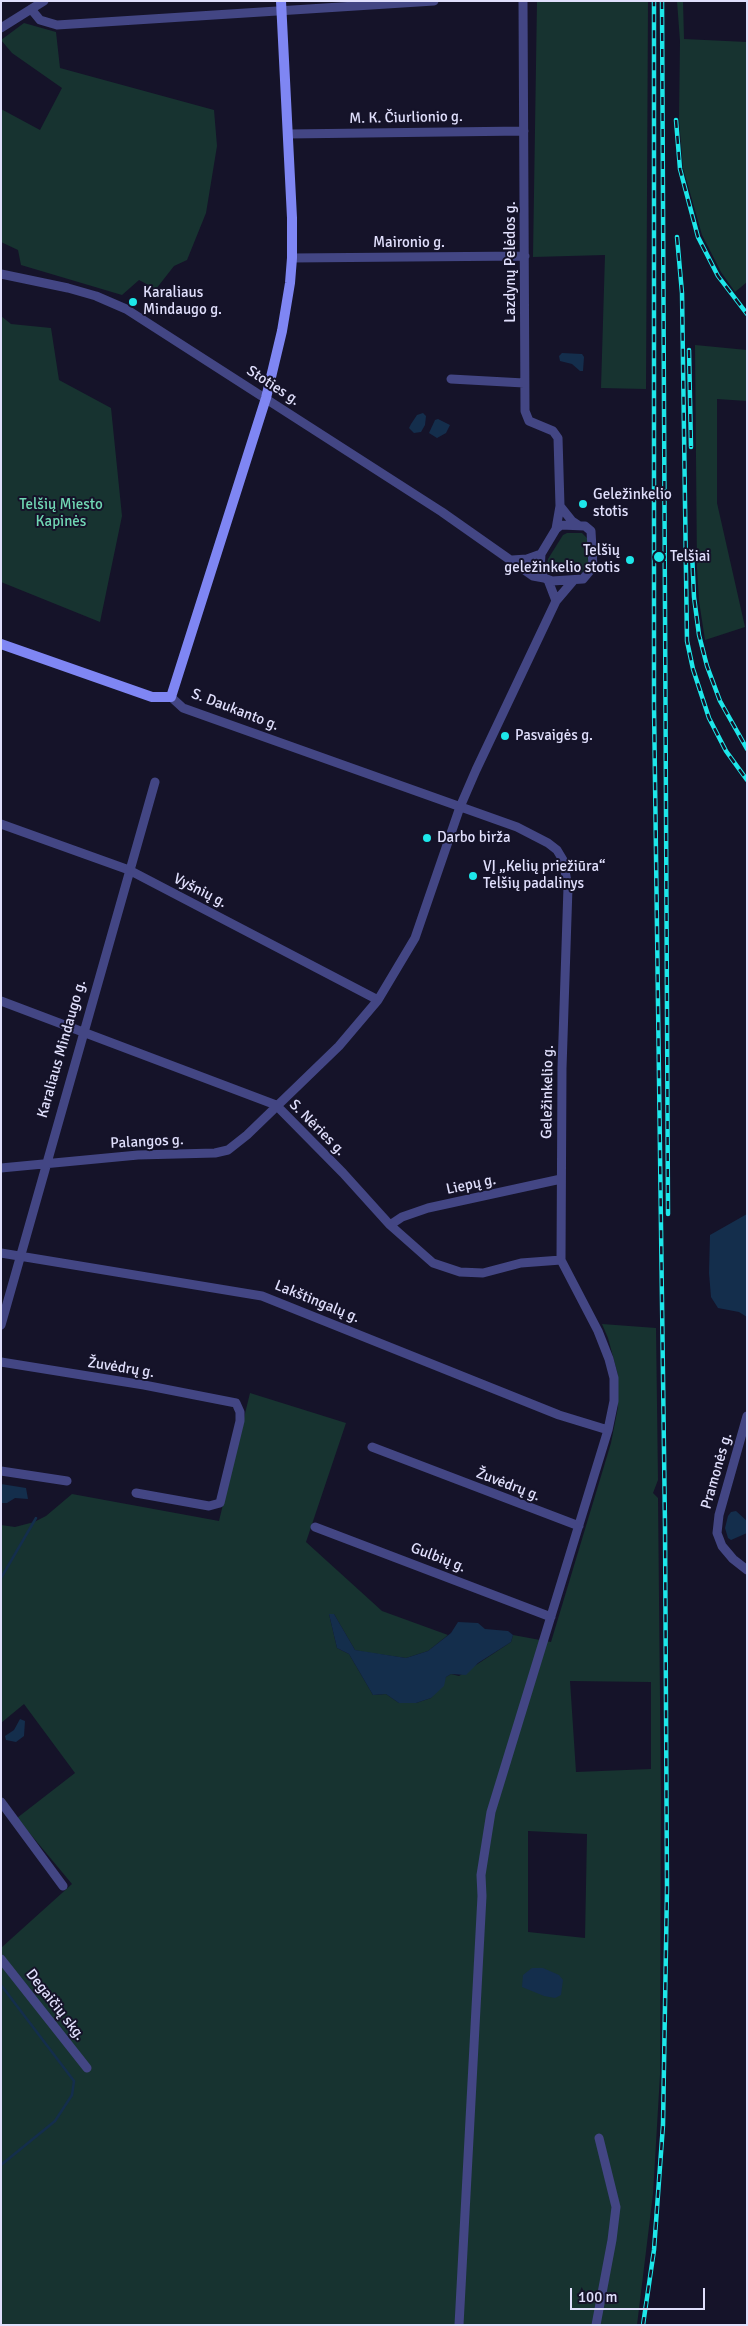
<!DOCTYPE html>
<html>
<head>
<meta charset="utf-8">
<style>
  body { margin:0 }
  #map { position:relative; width:748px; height:2326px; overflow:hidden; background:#151329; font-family:Signika,sans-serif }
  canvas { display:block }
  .frame { position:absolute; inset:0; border:2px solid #e0dffc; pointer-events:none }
  .scale { position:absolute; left:570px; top:2288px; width:135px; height:22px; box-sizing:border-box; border:2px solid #e0dffc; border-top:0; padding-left:6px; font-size:15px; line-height:18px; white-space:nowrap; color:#e0dffc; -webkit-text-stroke:4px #151329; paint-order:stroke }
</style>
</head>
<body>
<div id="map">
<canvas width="748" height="2326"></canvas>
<div class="frame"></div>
<div class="scale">100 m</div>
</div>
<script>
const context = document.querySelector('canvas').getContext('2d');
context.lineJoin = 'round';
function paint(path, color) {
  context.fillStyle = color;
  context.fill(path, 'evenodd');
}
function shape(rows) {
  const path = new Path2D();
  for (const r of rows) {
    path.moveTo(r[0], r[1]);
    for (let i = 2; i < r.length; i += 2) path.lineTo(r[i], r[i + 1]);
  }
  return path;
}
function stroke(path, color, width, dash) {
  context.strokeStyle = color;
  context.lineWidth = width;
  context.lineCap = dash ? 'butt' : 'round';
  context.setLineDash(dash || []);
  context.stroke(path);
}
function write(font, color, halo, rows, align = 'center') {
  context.font = font + ' Signika,sans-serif';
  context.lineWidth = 4;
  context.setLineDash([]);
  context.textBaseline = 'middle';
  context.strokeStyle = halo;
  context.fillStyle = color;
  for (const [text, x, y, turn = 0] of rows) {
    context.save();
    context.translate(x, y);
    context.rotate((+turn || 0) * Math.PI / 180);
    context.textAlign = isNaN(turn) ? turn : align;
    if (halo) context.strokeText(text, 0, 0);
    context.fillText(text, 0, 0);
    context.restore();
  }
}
paint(shape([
  [537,1,648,1,646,389,601,388,605,255,533,257],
  [677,1,683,1,684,39,747,42,747,282,735,292,721,272,702,235,683,168,679,120,680,41],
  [24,23,56,32,60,68,214,110,217,146,206,213,187,260,174,266,156,289,139,280,122,295,21,265,18,250,1,242,1,109,40,130,62,88,12,53,1,40],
  [1,316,11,324,51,328,59,380,111,408,122,516,100,622,1,582],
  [695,345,747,350,747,401,717,399,717,503,745,627,705,640,699,601,697,569],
  [567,533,582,533,587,538,588,563,586,568,581,573,555,573,550,570,547,564,548,559,563,535],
  [602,1324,656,1328,658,1480,653,1493,658,1498,661,1797,660,2075,653,2194,637,2325,1,2325,1,1948,72,1884,17,1818,75,1773,24,1704,1,1723,1,1525,15,1527,34,1522,46,1516,72,1494,219,1521,250,1393,346,1423,306,1542,382,1611,448,1635,428,1651,406,1658,364,1652,355,1650,334,1614,329,1614,337,1648,349,1654,373,1695,386,1694,399,1703,416,1703,431,1698,446,1677,451,1674,459,1676,473,1667,511,1642,513,1635,551,1642,611,1443,618,1407,618,1375,608,1338],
  [570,1681,651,1682,651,1769,576,1772],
  [528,1831,587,1834,585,1938,528,1932]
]), '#173330');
paint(shape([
  [562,353,582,354,584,357,583,371,580,371,572,364,560,361,559,356],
  [423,413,426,416,425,425,421,432,414,433,409,428,411,424,417,415],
  [438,419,450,425,446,433,437,438,429,433,435,420],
  [747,1214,747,1317,739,1312,718,1308,711,1297,709,1273,710,1235],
  [1,1484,26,1488,28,1499,15,1498,7,1503,1,1503],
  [736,1511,747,1521,747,1533,731,1540,728,1538,725,1528,728,1516,731,1512],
  [329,1614,334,1614,355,1650,406,1658,428,1651,451,1633,458,1622,478,1623,485,1629,508,1631,513,1635,511,1642,478,1663,466,1675,451,1674,446,1677,444,1686,431,1698,416,1703,399,1703,386,1694,373,1695,349,1654,337,1648],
  [20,1719,25,1721,24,1736,16,1742,6,1740,5,1736,14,1730],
  [532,1968,543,1968,559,1975,563,1980,561,1995,555,1998,544,1996,522,1987,523,1975]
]), '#142e4c');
stroke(shape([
  [1,1578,36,1518],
  [1,1985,74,2081,72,2095,55,2121,1,2165]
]), '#142e4c', 2.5);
stroke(shape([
  [523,1,525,411,529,421,553,431,558,438,560,506,556,529],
  [31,9,40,20,57,25,434,1],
  [1,28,44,1],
  [288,134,524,131],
  [292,258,525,256],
  [1,274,68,288,96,296,126,309,442,512,533,576,544,578],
  [451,379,524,383],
  [560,506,572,521,578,525],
  [561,525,585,526,591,531,593,567,583,579,552,581,544,578,540,570,541,554,556,529,561,525],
  [512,560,527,559,541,554],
  [548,580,556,601],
  [171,697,183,708,517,827,548,843,557,850,563,860,568,887,562,1068,561,1260,598,1331,609,1359,614,1378,614,1401,608,1430,491,1812,481,1875,482,1896,459,2325],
  [1,824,129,870,378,1000],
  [1,1001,276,1105,343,1173,390,1225,433,1263,460,1272,483,1273,521,1263,561,1260],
  [1,1168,138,1155,215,1153,228,1150,247,1135,339,1046,378,1000,415,938,460,807,476,770,556,601,573,581],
  [390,1225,402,1217,428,1208,561,1179],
  [1,1253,262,1296,559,1415,608,1430],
  [1,1325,155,782],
  [1,1362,144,1385,236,1403,240,1412,240,1421,220,1503,209,1506,136,1493],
  [747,1416,719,1515,717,1533,722,1546,733,1559,747,1570],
  [372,1447,579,1526],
  [1,1471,67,1481],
  [315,1527,551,1617],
  [1,1802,63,1886],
  [1,1959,87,2068],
  [596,2325,612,2240,616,2207,599,2138]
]), '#434684', 9);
stroke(shape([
  [1,644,152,697,171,697,266,398,282,331,290,283,292,258,292,218,281,1]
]), '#7f86f3', 10);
const rail = shape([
  [662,1,668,1214],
  [676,120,680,169,698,237,718,276,747,314],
  [677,237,682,293,687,641,693,669,709,718,726,751,747,780],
  [689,350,691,447],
  [692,552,694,597,699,635,707,666,720,701,747,749],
  [643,2325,654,2250,663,2125,667,1888,665,1525,654,705,654,1]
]);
stroke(rail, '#1de7ea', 4.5);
stroke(rail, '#151329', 2.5, [8]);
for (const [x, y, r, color] of [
  [133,302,5,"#1de7ea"],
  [583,504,5,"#1de7ea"],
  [659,557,6,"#1de7ea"],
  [630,560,5,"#1de7ea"],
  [505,736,5,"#1de7ea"],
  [427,838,5,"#1de7ea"],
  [473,876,5,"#1de7ea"]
]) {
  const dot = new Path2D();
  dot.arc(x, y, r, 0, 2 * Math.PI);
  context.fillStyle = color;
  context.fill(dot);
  stroke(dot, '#151329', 2);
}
write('15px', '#e0dffc', '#151329', [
  ["M. K. Čiurlionio g.",406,118,-1],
  ["Maironio g.",409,243],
  ["Lazdynų Pelėdos g.",511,262,-90],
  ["Stoties g.",273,386,33],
  ["S. Daukanto g.",235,710,21],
  ["Vyšnių g.",200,891,27],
  ["Karaliaus Mindaugo g.",62,1049,-74],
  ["Geležinkelio g.",548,1092,-89],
  ["S. Nėries g.",317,1128,45],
  ["Palangos g.",147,1142,-3],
  ["Liepų g.",471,1185,-12],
  ["Lakštingalų g.",317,1302,22],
  ["Žuvėdrų g.",121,1368,9],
  ["Pramonės g.",717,1471,-74],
  ["Žuvėdrų g.",508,1485,21],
  ["Gulbių g.",438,1558,21],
  ["Degaičių skg.",55,2005,52]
]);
write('15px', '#e0dffc', '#151329', [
  ["Karaliaus",143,293],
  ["Mindaugo g.",143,310],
  ["Geležinkelio",593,495],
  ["stotis",593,512],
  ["Telšių",620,551,"right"],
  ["geležinkelio stotis",620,568,"right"],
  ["Telšiai",670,557],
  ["Pasvaigės g.",515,736],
  ["Darbo birža",437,838],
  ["VĮ „Kelių priežiūra“",483,867],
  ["Telšių padalinys",483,884]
], 'left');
write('15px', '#70d7b4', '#151329', [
  ["Telšių Miesto",61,505],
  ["Kapinės",61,522]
]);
</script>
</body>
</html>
